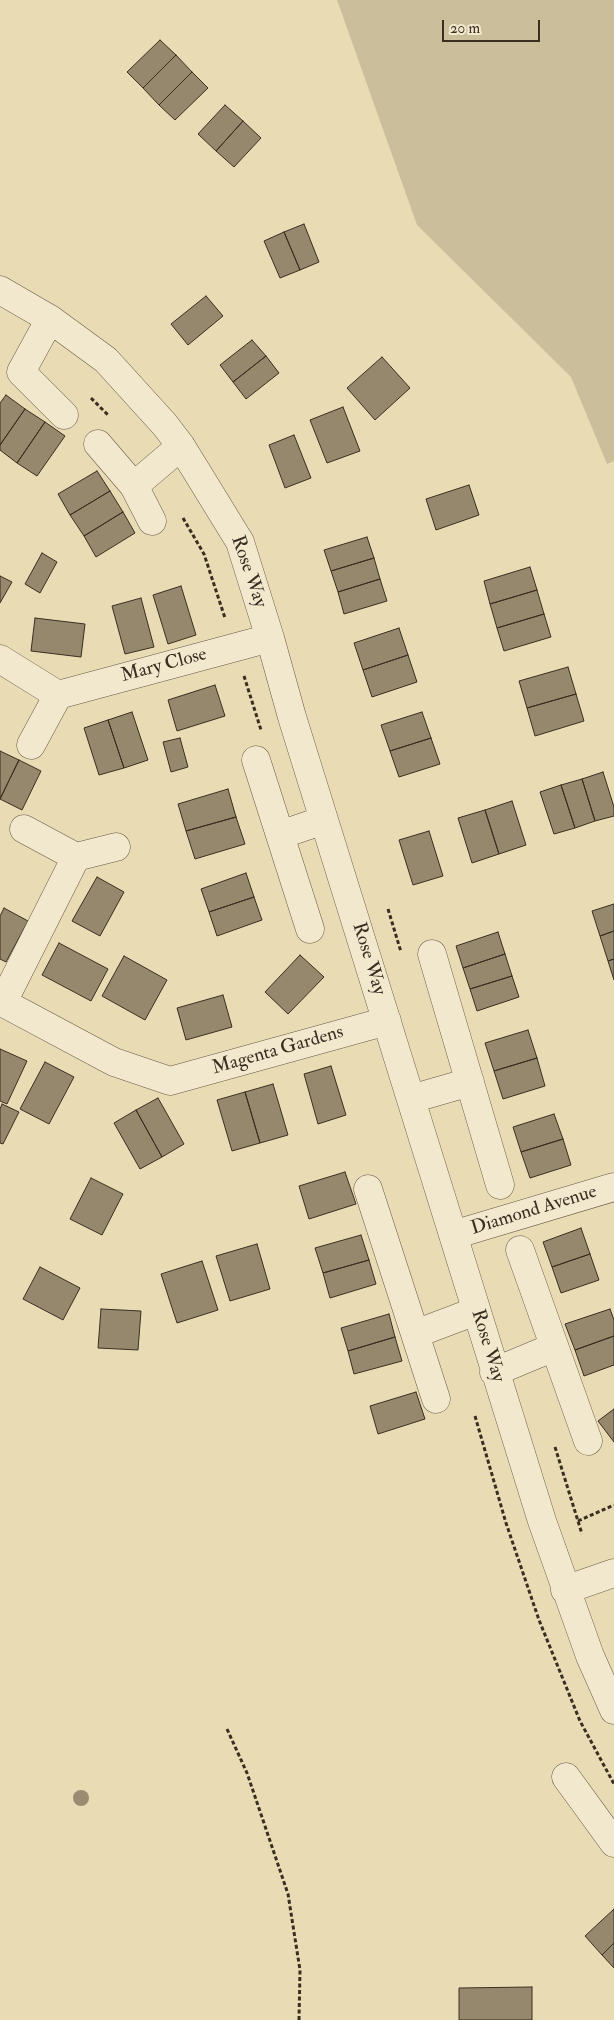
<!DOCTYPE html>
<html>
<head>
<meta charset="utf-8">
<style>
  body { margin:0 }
  #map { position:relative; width:614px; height:2020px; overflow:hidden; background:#e9dcb4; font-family:"IM FELL Double Pica",serif }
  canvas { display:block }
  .scale { position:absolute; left:442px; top:20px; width:98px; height:22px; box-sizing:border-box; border:2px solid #3a2e21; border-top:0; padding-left:6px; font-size:15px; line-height:18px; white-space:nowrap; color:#3a2e21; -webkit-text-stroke:4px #f1e8ce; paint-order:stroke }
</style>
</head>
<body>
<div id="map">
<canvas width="614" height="2020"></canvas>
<div class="scale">20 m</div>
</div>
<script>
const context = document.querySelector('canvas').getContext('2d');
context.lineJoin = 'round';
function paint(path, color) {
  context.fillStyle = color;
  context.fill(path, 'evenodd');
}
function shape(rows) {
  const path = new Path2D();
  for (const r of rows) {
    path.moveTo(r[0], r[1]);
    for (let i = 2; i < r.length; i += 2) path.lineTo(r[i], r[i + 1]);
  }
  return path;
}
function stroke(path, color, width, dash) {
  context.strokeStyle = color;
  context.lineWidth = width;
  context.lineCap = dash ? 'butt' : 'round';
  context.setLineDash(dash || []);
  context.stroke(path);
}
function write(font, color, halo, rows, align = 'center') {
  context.font = font + ' "IM FELL Double Pica",serif';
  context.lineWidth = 4;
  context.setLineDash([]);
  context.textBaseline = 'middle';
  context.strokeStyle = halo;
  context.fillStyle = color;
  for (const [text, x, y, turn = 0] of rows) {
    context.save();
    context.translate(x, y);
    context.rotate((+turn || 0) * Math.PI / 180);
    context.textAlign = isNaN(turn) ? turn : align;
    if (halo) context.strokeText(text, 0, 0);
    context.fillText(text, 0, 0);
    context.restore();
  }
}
paint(shape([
  [337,0,614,0,614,461,607,464,571,377,417,225]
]), '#cbbe9b');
const building = shape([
  [160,40,176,55,143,88,127,72,160,40],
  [176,55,192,72,159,105,143,88,176,55],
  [192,72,208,88,175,120,159,105,192,72],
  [225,105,243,121,216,151,198,134,225,105],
  [243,121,261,138,234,167,216,151,243,121],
  [304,224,319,262,300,270,284,232,304,224],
  [284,232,300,270,280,278,264,241,284,232],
  [206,296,223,316,188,345,171,324,206,296],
  [252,340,266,356,233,382,220,365,252,340],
  [266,356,279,373,246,399,233,382,266,356],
  [382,357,410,388,375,420,347,388,382,357],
  [6,395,25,409,0,445,0,403,6,395],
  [343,407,360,451,327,463,310,420,343,407],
  [25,409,45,422,17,463,0,450,0,445,25,409],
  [45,422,65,436,37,476,17,463,45,422],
  [294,435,311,478,285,488,269,445,294,435],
  [97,471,110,491,70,515,58,494,97,471],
  [469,485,479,515,436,530,426,499,469,485],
  [110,491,123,512,84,536,70,515,110,491],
  [123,512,135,533,96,557,84,536,123,512],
  [367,537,374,558,331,571,324,550,367,537],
  [42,553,57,562,40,593,25,584,42,553],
  [374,558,380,579,338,592,331,571,374,558],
  [530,567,537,590,490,604,484,581,530,567],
  [0,576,12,582,0,603,0,576],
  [380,579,387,601,344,614,338,592,380,579],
  [181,586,196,635,168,644,153,595,181,586],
  [537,590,544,614,497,628,490,604,537,590],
  [141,598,154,647,125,654,112,606,141,598],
  [544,614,551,637,504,651,497,628,544,614],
  [35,618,85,624,81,657,31,651,35,618],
  [399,628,408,655,363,670,354,643,399,628],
  [408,655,417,682,372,697,363,670,408,655],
  [568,667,576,694,527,708,519,681,568,667],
  [215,685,225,716,177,731,168,700,215,685],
  [576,694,584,721,535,736,527,708,576,694],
  [132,712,148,760,124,768,108,720,132,712],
  [422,712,431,738,390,751,381,725,422,712],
  [108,720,124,768,99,775,84,728,108,720],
  [180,738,188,767,171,772,163,742,180,738],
  [431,738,440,764,399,777,390,751,431,738],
  [0,751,19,760,0,799,0,751],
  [19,760,41,771,22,810,0,799,19,760],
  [603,772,614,807,614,816,595,821,582,779,603,772],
  [582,779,595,821,575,828,561,785,582,779],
  [561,785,575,828,554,834,540,792,561,785],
  [228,789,236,817,186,831,178,804,228,789],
  [512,801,526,845,499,854,485,810,512,801],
  [485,810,499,854,472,863,458,818,485,810],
  [236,817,245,844,195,859,186,831,236,817],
  [429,831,443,876,413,885,399,840,429,831],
  [246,873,254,897,209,912,201,889,246,873],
  [97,877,124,892,100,936,72,921,97,877],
  [254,897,262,920,217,936,209,912,254,897],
  [614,904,614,931,600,936,592,911,614,904],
  [4,908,28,921,6,962,0,959,0,916,4,908],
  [614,931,614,959,608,961,600,936,614,931],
  [498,932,505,954,463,968,456,946,498,932],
  [59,943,108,969,91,1001,42,975,59,943],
  [505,954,512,976,470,989,463,968,505,954],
  [300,955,324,977,288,1014,265,992,300,955],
  [124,956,167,980,145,1020,102,996,124,956],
  [614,959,614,980,608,961,614,959],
  [512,976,519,997,477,1011,470,989,512,976],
  [223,995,232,1027,186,1040,177,1008,223,995],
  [528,1030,537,1058,494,1071,485,1043,528,1030],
  [0,1049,27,1061,7,1104,0,1101,0,1049],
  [537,1058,545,1086,503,1099,494,1071,537,1058],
  [45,1062,74,1077,49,1124,20,1109,45,1062],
  [331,1066,346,1115,318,1124,304,1074,331,1066],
  [273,1084,288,1135,260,1143,245,1092,273,1084],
  [245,1092,260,1143,232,1151,217,1100,245,1092],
  [158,1098,184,1144,162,1157,136,1110,158,1098],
  [2,1104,19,1112,3,1144,0,1143,0,1109,2,1104],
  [136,1110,162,1157,140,1169,114,1123,136,1110],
  [554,1114,563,1139,521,1152,513,1127,554,1114],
  [563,1139,571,1165,530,1178,521,1152,563,1139],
  [345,1172,356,1204,309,1219,299,1186,345,1172],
  [91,1178,123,1194,102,1235,70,1219,91,1178],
  [581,1228,590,1254,552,1267,543,1242,581,1228],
  [361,1235,369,1260,323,1273,315,1248,361,1235],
  [257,1244,270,1289,230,1301,216,1256,257,1244],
  [590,1254,599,1280,561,1293,552,1267,590,1254],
  [369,1260,376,1284,330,1298,323,1273,369,1260],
  [202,1261,218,1310,177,1323,161,1274,202,1261],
  [40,1267,80,1288,63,1320,23,1299,40,1267],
  [101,1309,141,1311,138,1350,98,1348,101,1309],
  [610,1309,614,1320,614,1336,575,1350,565,1324,610,1309],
  [389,1314,395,1337,348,1351,341,1328,389,1314],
  [614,1336,614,1365,584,1376,575,1350,614,1336],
  [395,1337,402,1361,354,1374,348,1351,395,1337],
  [416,1392,425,1419,378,1434,370,1406,416,1392],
  [614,1409,614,1442,598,1421,614,1409],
  [614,1909,614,1943,602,1955,585,1936,614,1909],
  [614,1943,614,1968,602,1955,614,1943],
  [532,1987,532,2020,459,2020,459,1988,532,1987]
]);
paint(building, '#95886d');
stroke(building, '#3a2e21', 1);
const minor = shape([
  [0,290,50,319,106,360,165,425,181,446,240,542,270,638,292,717,542,1521,590,1656,614,1710],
  [50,319,21,372,64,415],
  [98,444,134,486],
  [152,521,134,486,181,446],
  [0,659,58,695],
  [31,745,58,695,270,638],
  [256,760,310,929],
  [24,829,76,857,116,847],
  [280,835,324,820],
  [432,954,500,1185],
  [0,1001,114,1062,170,1081,387,1021],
  [3,1002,76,857],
  [411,1099,470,1082],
  [368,1189,415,1334,476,1311],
  [453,1235,614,1187],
  [520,1250,588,1441],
  [415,1334,436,1399],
  [494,1372,554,1347],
  [565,1590,614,1573],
  [566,1777,614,1843]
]);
stroke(minor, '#665a46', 29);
stroke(shape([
  [91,398,108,415],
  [183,518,204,554,225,618],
  [244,676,261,730],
  [388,909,401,952],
  [475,1416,506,1523,539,1620,580,1721,614,1784],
  [555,1447,582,1534],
  [578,1521,614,1505],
  [227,1729,247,1773,288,1894,300,1970,299,2020]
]), '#3a2e21', 3, [4, 2.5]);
stroke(minor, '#f1e8ce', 28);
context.fillStyle = '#998c70';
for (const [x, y] of [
  [81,1798]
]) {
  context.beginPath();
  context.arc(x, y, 8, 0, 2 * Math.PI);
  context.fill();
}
write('19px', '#3a2e21', '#f1e8ce', [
  ["Rose Way",248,572,71],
  ["Mary Close",164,666,-15],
  ["Rose Way",368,959,73],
  ["Magenta Gardens",278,1051,-16],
  ["Diamond Avenue",534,1211,-17],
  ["Rose Way",487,1346,73]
]);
</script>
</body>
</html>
